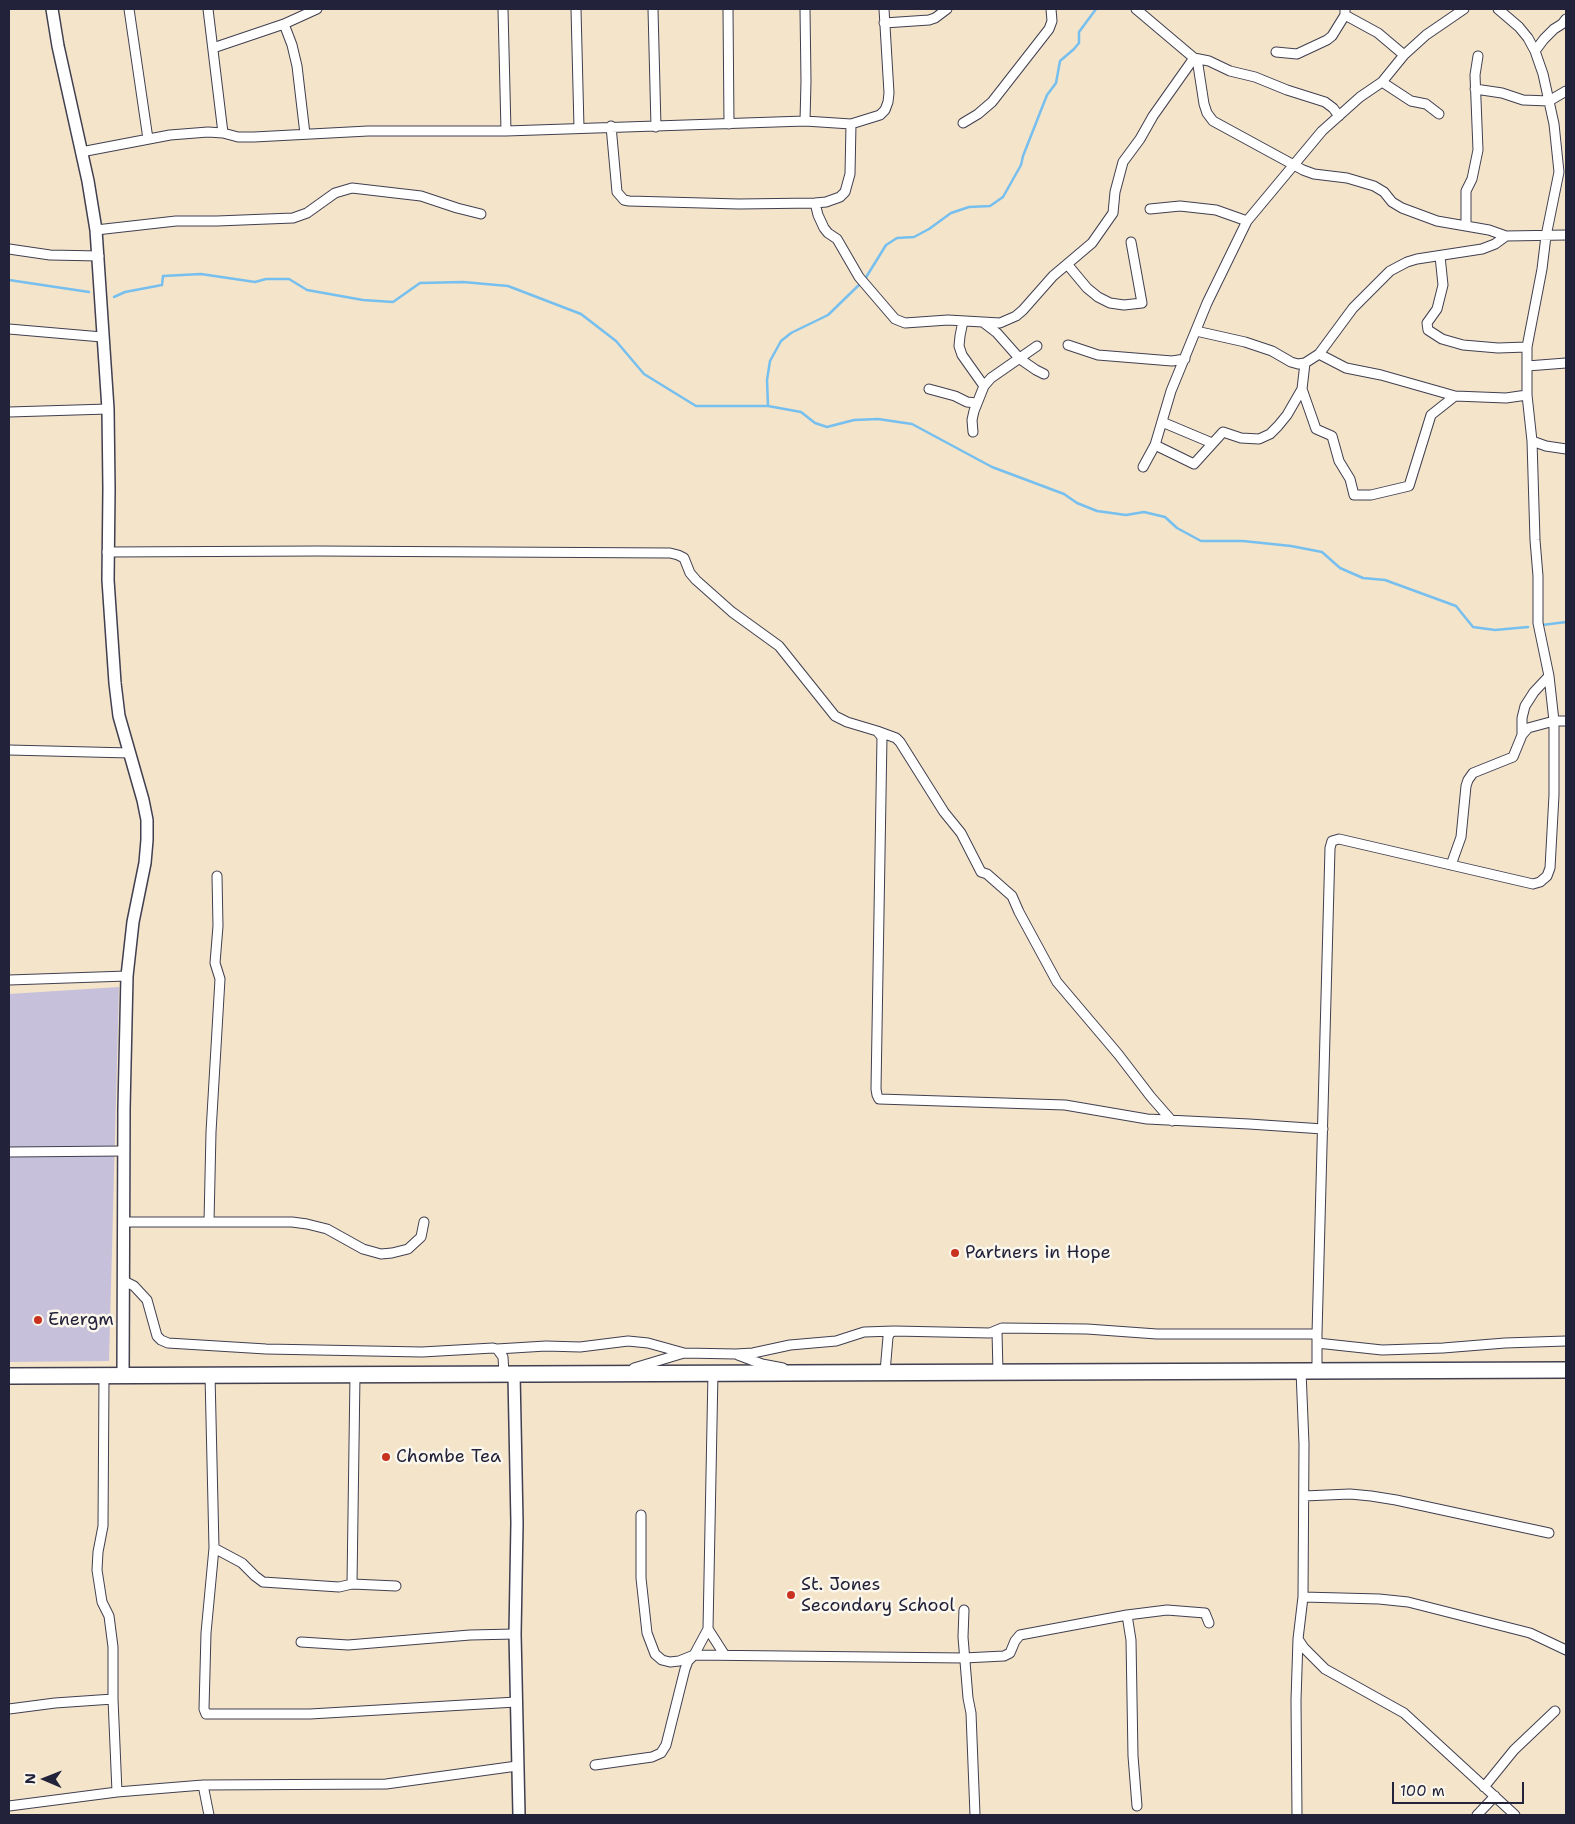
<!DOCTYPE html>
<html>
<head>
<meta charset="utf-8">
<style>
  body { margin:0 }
  #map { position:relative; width:1575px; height:1824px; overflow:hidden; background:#f3e4ca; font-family:"Shantell Sans",sans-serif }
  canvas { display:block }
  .frame { position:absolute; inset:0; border:10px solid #22223b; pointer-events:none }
  .north { position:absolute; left:20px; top:1754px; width:50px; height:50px; -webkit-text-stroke:4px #fbf7ec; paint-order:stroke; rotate:271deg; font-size:14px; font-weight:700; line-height:20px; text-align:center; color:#22223b }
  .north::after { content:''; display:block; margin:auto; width:18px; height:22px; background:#22223b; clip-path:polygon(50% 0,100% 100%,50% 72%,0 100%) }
  .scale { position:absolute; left:1392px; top:1782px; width:132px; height:22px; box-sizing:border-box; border:2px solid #22223b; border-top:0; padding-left:6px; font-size:15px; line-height:18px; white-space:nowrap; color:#22223b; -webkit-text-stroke:4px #fbf7ec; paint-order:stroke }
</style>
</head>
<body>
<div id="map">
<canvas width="1575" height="1824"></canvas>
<div class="frame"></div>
<div class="north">N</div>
<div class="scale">100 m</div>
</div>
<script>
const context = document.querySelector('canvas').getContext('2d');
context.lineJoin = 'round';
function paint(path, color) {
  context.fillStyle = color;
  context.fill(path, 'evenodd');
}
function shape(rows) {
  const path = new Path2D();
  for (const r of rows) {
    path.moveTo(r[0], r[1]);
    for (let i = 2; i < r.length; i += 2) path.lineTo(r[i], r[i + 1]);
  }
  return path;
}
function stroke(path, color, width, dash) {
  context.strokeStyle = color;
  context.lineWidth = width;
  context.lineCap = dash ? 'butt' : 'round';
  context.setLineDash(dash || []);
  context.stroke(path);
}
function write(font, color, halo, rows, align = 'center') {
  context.font = font + ' "Shantell Sans",sans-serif';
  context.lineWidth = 5;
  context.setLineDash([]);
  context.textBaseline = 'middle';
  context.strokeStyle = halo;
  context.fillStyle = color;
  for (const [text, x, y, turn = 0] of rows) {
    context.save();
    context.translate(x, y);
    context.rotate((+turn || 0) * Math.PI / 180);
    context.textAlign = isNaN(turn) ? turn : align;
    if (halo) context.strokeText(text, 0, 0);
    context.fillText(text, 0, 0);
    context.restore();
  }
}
paint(shape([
  [119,987,109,1361,9,1362,9,994]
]), '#c6c0da');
stroke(shape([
  [865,279,886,245,897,238,914,237,929,229,951,213,969,207,990,206,1003,197,1021,165,1023,156,1047,95,1056,83,1060,61,1074,49,1079,43,1079,32,1096,9],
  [9,280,89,292],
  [114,297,125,292,162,285,163,276,201,274,255,282,266,279,289,279,307,290,363,300,393,302,420,283,463,282,508,286,581,314,616,341,644,374,696,406,768,406,801,412,815,423,827,427,854,420,878,419,912,424,992,467,1064,494,1077,503,1097,511,1126,515,1144,512,1165,517,1177,528,1201,541,1243,541,1291,546,1322,552,1340,568,1363,578,1385,580,1456,606,1473,627,1495,630,1528,627],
  [768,406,767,380,770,361,781,341,791,333,828,315,861,283],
  [1542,625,1566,622]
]), '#76bfee', 2.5);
const minor = shape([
  [129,9,148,139],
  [208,9,223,133],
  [503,9,506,131],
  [576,9,579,128],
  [653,9,656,127],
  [728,9,729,124],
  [1136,9,1194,58,1198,65,1204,104,1207,113,1213,121,1303,170,1314,174,1347,178,1374,186,1384,192,1392,202,1402,208,1437,221,1489,230,1506,236,1566,235],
  [1345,9,1345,15,1378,33,1404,55],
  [884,23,929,20,935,18,947,9],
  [284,24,292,45,297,66,305,134],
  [213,48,284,24,317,9],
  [1535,51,1544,39,1554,29,1562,24,1566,19],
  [1276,52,1297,54,1327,40,1332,36,1345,15],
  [1382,82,1411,101,1426,104,1439,114],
  [1475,89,1502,93,1523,100,1549,101,1566,91],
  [805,121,806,81,805,9],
  [963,123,978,114,992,102,1049,29,1052,21,1051,9],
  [611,126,617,192,624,200,629,201,739,204,815,203,826,202,840,197,845,192,850,174,851,124],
  [81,152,170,135,208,132,223,133,238,137,254,137,368,131,506,131,805,121,851,124,880,115,885,110,888,102,889,93,884,9],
  [815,203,818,215,824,228,828,233,837,239,859,277,895,319,905,323,948,320,1000,323,1016,316,1023,310,1053,276,1092,243,1113,213,1115,192,1123,162,1140,139,1153,116,1194,58,1209,61,1230,71,1255,77,1287,90,1325,102,1333,108,1339,116],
  [1150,209,1180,206,1216,210,1247,221],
  [1466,226,1466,191,1472,179,1478,150,1475,75,1478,56],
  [96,230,176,221,217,221,293,218,307,213,335,193,352,188,421,196,457,208,481,214],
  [9,249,50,255,99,256],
  [1440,256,1443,285,1437,309,1427,323,1428,330,1442,339,1463,345,1498,348,1527,347],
  [1067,264,1087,288,1098,297,1110,303,1124,305,1142,303,1131,242],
  [963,321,960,336,959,346,962,355,984,386],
  [984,323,997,333,1020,359,1036,370,1044,374],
  [9,329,102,337],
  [1196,331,1245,342,1272,351,1291,362,1298,364,1305,363,1319,354,1353,308,1390,271,1407,262,1417,259,1482,249,1495,244,1506,236],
  [1068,345,1098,355,1172,361,1185,359],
  [1319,354,1346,368,1381,375,1455,396,1506,398,1527,395],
  [1305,363,1302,389,1316,429,1332,436,1339,461,1350,479,1354,495,1371,495,1409,486,1431,415,1455,396],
  [1527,366,1566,363],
  [929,389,955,396,967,402,976,403],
  [9,412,108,409],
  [1162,422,1212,443],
  [973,432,972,420,974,411,984,386,991,378,1037,346],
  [1532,441,1546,446,1566,449],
  [1155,445,1194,464,1223,432,1241,438,1259,439,1270,434,1278,426,1287,415,1302,389],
  [1143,467,1155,445,1171,391,1207,303,1247,221,1322,131,1360,97,1382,82,1404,55,1426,35,1464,9],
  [107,552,318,551,670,553,678,555,684,558,690,573,696,580,732,612,779,646,835,716,847,722,877,731,882,737,876,1089,877,1095,879,1099,1065,1105,1147,1119,1249,1124,1323,1129],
  [877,731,896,738,900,742,944,812,961,833,981,872,987,874,1012,896,1019,912,1057,982,1118,1054,1151,1097,1172,1121],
  [1522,735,1522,718,1525,706,1534,692,1549,676],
  [9,750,130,753],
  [1451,865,1461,837,1466,786,1468,780,1473,773,1513,757,1522,735,1528,728,1554,721,1566,721],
  [9,980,127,976],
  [9,1152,124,1151],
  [125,1222,292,1222,307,1224,327,1229,363,1249,381,1254,392,1253,408,1249,421,1237,424,1222],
  [209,1222,211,1132,220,979,215,963,218,926,217,876],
  [124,1281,134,1286,147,1300,157,1336,161,1340,168,1343,266,1349,422,1352,493,1348,497,1349,503,1357,504,1374],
  [997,1332,998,1372],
  [1317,1343,1382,1350,1443,1348,1505,1343,1566,1341],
  [497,1349,546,1346,580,1347,628,1341,648,1343,684,1353,736,1354,753,1353,790,1345,836,1341,864,1332,894,1331],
  [738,1355,762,1364,783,1368],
  [634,1368,684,1353],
  [1317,1371,1317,1334,1330,848,1332,841,1339,839,1533,884,1540,882,1547,876,1550,868,1554,795,1554,721,1549,676,1538,623,1538,576,1535,540,1532,441,1527,395,1527,347,1542,269,1546,236,1559,172,1554,124,1543,74,1535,51,1528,38,1519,27,1498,9],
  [713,1372,708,1629,724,1654],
  [885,1372,888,1337,890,1333,894,1331,990,1333,1002,1328,1087,1329,1157,1334,1317,1334],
  [210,1375,214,1548,206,1633,204,1709,206,1714,310,1714,516,1702],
  [104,1377,103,1526,98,1552,97,1570,102,1602,109,1616,113,1647,113,1699,117,1792],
  [1304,1496,1350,1494,1371,1496,1396,1500,1549,1533],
  [641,1515,641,1578,647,1633,655,1654,662,1660,670,1662,679,1661,694,1655,708,1629],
  [214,1548,242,1563,255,1576,263,1582,339,1587,352,1584,396,1586],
  [352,1584,355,1375],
  [1303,1597,1379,1599,1408,1602,1530,1633,1566,1650],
  [964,1610,963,1637,968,1698,971,1713,975,1815],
  [1127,1615,1131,1640,1133,1756,1137,1806],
  [1298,1639,1304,1648,1325,1669,1404,1713,1515,1815],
  [301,1642,348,1645,470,1635,515,1634],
  [9,1709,55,1703,113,1699],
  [595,1765,652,1757,661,1753,666,1745,685,1669,688,1661,694,1655,964,1658,1004,1656,1010,1653,1015,1641,1020,1635,1127,1615,1167,1610,1205,1613,1209,1623],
  [203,1785,209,1815],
  [1484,1787,1514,1750,1555,1711],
  [9,1806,117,1792,203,1785,386,1784,517,1766],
  [1297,1815,1296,1700,1298,1639,1303,1597,1304,1444,1301,1371],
  [1477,1815,1495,1796]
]);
const tertiary = shape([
  [52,9,58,46,88,181,96,230,108,409,109,489,108,580,115,683,119,716,143,800,147,820,147,840,145,863,133,922,127,976,124,1108,123,1377],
  [514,1374,517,1523,515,1634,519,1815]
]);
const trunk = shape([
  [9,1376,1566,1370]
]);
stroke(minor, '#413f50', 11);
stroke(tertiary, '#413f50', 14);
stroke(trunk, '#413f50', 18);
stroke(minor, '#fff', 9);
stroke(tertiary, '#fff', 11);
stroke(trunk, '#fff', 15);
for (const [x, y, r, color] of [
  [955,1253,5,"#c8321e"],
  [38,1320,5,"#c8321e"],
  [386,1457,5,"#c8321e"],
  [791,1595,5,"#c8321e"]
]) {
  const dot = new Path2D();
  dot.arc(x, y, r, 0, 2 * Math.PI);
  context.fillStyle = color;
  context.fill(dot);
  stroke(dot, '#fbf7ec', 2);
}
write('18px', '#22223b', '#fbf7ec', [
  ["Partners in Hope",965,1253],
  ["Energm",48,1320],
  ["Chombe Tea",396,1457],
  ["St. Jones",801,1585],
  ["Secondary School",801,1606]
], 'left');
</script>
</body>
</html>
